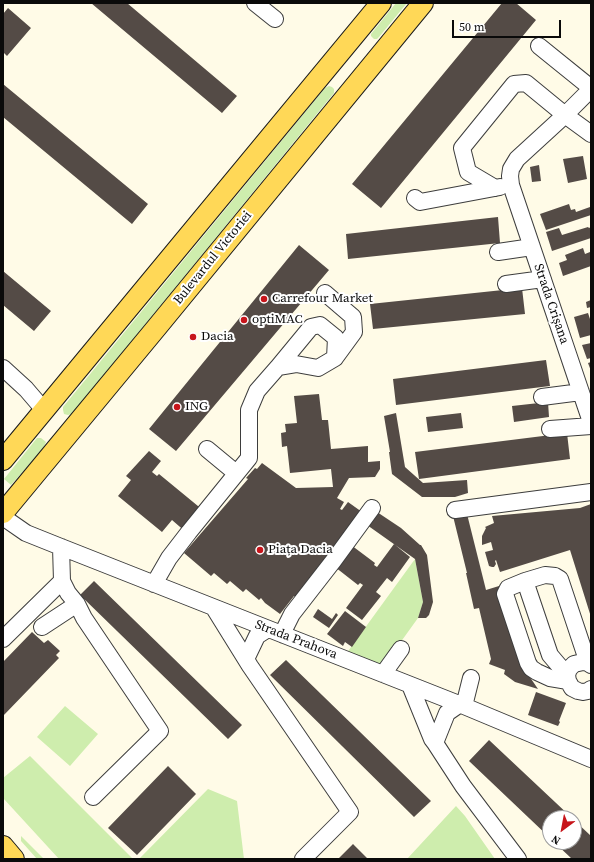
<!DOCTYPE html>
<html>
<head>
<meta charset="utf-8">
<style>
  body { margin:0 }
  #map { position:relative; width:594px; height:862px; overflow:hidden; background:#fffbe7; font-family:"Source Serif 4",serif }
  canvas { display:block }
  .frame { position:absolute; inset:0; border:4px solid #0a0a0a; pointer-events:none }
  .north { position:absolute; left:542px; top:810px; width:40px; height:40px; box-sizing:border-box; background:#fff; border:1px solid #9d9d9d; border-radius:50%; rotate:212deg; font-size:11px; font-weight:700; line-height:16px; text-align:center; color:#0a0a0a }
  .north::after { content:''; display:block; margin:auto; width:14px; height:18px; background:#c7151b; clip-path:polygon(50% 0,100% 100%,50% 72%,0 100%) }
  .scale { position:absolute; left:452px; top:20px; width:109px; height:18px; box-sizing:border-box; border:2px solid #0a0a0a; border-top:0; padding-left:5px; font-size:12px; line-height:14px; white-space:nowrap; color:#0a0a0a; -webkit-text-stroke:3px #fff; paint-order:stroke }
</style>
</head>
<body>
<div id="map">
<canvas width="594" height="862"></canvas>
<div class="frame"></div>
<div class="north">N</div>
<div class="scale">50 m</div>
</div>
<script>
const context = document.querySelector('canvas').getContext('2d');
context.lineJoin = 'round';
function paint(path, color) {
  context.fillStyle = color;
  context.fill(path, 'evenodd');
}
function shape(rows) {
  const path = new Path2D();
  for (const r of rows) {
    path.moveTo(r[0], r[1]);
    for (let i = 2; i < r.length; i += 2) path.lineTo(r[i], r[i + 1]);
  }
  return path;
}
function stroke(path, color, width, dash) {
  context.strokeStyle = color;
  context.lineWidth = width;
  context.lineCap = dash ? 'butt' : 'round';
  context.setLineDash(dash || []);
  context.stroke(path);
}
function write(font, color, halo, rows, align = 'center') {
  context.font = font + ' "Source Serif 4",serif';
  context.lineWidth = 4;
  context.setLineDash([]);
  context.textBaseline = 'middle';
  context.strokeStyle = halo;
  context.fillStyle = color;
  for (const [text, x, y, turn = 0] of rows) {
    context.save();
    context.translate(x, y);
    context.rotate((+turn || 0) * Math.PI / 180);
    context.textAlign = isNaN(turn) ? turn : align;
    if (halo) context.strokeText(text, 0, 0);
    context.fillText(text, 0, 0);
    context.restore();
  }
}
paint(shape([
  [396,3,407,3,379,37,377,39,374,39,371,36,371,34],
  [329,86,332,87,334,89,334,93,72,414,68,415,64,414,63,410,63,407,325,88],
  [37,438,41,438,46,442,43,449,11,485,4,479],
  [415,559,423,602,418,618,382,668,346,654],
  [65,706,98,734,70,766,37,737],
  [30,756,133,859,59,859,3,798,3,778],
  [208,789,237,801,244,859,139,859],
  [456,806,465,816,495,859,407,859],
  [21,836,44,859,37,859,21,841]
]), '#ceedad');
paint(shape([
  [91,3,127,3,237,96,222,113],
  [502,3,516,3,536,20,381,208,352,184],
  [8,8,31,28,7,56,3,52,3,14],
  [3,84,148,204,132,224,3,117],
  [583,156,587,179,568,183,563,159],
  [539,165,541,181,532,182,530,167],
  [569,204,571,210,575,209,576,212,590,207,591,215,546,230,540,214],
  [498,217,500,243,348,259,346,234],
  [588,227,589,228,591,227,591,238,552,251,546,232,559,228,562,235],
  [299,245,329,270,176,451,149,429],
  [583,248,585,254,590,252,591,256,591,266,563,276,559,263,567,260,565,255],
  [3,271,51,311,34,331,3,305],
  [522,288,525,314,373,329,370,304],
  [591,300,591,307,587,308,586,302],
  [588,313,590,319,591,318,591,335,580,338,574,317],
  [591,343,591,358,587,359,582,345],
  [546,360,550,386,396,405,393,379],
  [591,362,591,371,588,363],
  [319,394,322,420,328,420,331,449,368,446,368,462,380,461,380,469,375,477,349,478,337,498,344,502,340,509,342,510,348,502,362,512,298,598,294,596,280,614,265,603,261,598,259,600,246,589,243,592,230,581,227,584,214,573,211,576,184,553,248,479,246,478,255,468,257,469,262,463,296,488,333,487,331,469,290,473,287,446,282,447,281,433,286,432,285,424,297,423,294,396],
  [548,402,549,417,514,422,512,406],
  [396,413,405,467,423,483,467,480,468,493,455,497,422,497,392,474,389,452,390,452,384,416],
  [461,413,463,428,428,432,426,417],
  [567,433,570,459,419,479,415,452],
  [149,451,161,461,152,472,157,476,159,474,204,511,187,533,172,520,162,532,118,496,131,480,126,476],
  [591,504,591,617,570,550,500,572,496,560,495,561,496,564,494,567,492,567,489,566,485,552,493,550,491,542,482,545,482,536,486,528,485,527,494,523,492,516,580,508],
  [377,512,401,528,420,545,421,545,427,555,433,602,429,615,426,618,418,618,423,602,415,559,367,525],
  [467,514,486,590,499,586,521,664,538,689,515,682,504,674,505,670,489,664,491,659,479,608,474,609,466,573,467,573,453,516],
  [394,544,410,557,392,582,387,578,376,592,381,596,362,620,346,608,363,585,360,583,358,585,335,567,351,545,375,563,374,565,377,567],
  [94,581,242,725,228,739,80,595],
  [318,609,332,619,336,613,338,615,329,628,313,617],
  [345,611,366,627,352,647,345,642,343,646,327,634],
  [32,632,44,643,48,640,60,651,56,655,59,658,3,716,3,662],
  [286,660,431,801,414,817,270,675],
  [536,692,566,703,559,721,560,722,558,726,528,715],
  [489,740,572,818,550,818,550,838,469,761],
  [168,766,196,794,137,855,108,828],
  [574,820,591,836,591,859,572,859,554,842,574,842],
  [353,844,368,859,338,859]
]), '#544b46');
const minor = shape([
  [255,3,275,19],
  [539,46,591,88],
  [591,89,565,115,517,159,511,169,510,176,511,185,591,422],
  [495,188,468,172,462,148,514,84,526,83,565,115,591,134],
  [415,198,420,202,500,187],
  [498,252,532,247],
  [506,284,543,279],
  [325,293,353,317,354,332,335,358],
  [3,368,26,389,44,410],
  [542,397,581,392],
  [550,429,591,426],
  [207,449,236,473],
  [455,510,591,492],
  [3,517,26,533,61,547,464,706,591,759],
  [61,547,62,581,68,593,77,604],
  [525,581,508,588,505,594,528,663,531,668,537,672,550,678,568,681],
  [154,584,169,558,189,532,249,458,249,410,257,391,278,367,296,364,318,368,335,358,336,338,320,325,311,327,278,367],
  [214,608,250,666,350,812,303,859],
  [42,627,77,604,84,618,160,731,93,797],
  [284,635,285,628,292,614,334,560,372,508],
  [3,639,62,581],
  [246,659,257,636,268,629],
  [591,665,588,663,583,662,574,664,569,669,567,675,568,681,572,688,578,691,583,692,588,691,591,689],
  [383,674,401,649],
  [567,675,550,655,525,581,545,575,555,576,560,579,588,663],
  [410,685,432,739,435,743,463,786,518,859],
  [464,706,471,678],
  [435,743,447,713,460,704]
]);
const major = shape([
  [3,460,381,3],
  [3,513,157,327,423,3],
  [3,846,14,859]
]);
stroke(minor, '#3d3d3d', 18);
stroke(major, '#1b1b1b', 22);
stroke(minor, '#fff', 16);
stroke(major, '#ffd857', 20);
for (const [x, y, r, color] of [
  [264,299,4,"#c7151b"],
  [244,320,4,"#c7151b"],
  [193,337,4,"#c7151b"],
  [177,407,4,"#c7151b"],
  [260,550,4,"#c7151b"]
]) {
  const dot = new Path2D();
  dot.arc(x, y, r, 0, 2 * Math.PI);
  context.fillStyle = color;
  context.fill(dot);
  stroke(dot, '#fff', 1.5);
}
write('13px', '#0a0a0a', '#fff', [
  ["Bulevardul Victoriei",213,258,-51],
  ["Strada Crișana",551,304,71],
  ["Strada Prahova",296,640,21]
]);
write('13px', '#0a0a0a', '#fff', [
  ["Carrefour Market",272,299],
  ["optiMAC",252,320],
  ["Dacia",201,337],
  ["ING",185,407],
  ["Piața Dacia",268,550]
], 'left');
</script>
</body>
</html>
